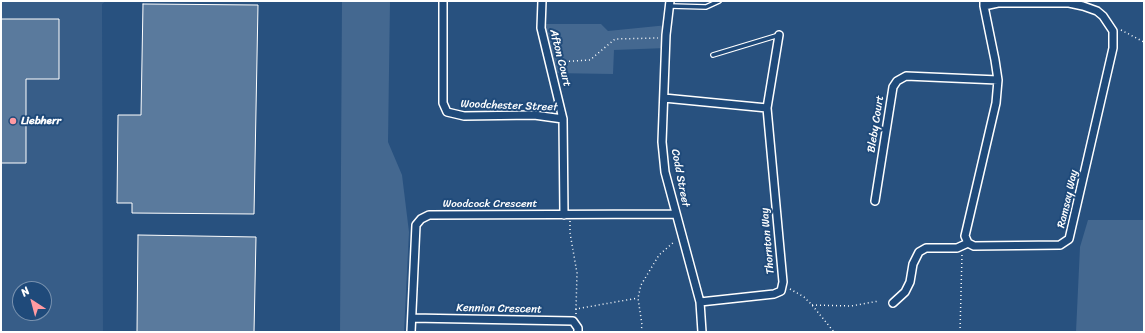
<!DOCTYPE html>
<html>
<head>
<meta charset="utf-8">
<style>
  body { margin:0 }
  #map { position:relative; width:1145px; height:333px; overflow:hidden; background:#28517f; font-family:Sriracha,sans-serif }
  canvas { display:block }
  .frame { position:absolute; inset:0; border:2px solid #fff; pointer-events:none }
  .north { position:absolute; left:12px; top:281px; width:40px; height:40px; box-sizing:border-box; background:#1f4a7a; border:1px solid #7992af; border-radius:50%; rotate:324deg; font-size:11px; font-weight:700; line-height:16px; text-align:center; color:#fff }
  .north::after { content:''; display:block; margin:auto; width:14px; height:18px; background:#ff9aa2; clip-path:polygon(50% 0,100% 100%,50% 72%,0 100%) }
</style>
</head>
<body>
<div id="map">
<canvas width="1145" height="333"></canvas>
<div class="frame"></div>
<div class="north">N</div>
</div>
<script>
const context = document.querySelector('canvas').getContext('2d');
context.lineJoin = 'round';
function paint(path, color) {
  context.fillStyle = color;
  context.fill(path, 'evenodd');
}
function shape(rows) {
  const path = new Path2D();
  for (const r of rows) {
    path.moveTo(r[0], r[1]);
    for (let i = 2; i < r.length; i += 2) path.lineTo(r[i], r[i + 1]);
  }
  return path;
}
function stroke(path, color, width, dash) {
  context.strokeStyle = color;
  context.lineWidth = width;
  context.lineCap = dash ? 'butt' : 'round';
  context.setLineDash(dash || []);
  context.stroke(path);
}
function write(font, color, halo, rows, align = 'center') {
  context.font = font + ' Sriracha,sans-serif';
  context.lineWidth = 4;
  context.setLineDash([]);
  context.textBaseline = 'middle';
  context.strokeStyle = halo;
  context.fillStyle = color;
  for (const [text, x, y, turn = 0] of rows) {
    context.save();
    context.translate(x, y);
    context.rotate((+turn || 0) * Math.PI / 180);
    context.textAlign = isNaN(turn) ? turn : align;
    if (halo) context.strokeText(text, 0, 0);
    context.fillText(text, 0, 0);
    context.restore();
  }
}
paint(shape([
  [1,1,106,1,102,4,103,332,1,332],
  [20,289,44,289,44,313,20,313]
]), '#375d88');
paint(shape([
  [342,1,390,1,388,142,402,175,409,232,404,332,340,332],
  [541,24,601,24,608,31,668,25,666,48,614,50,613,74,552,73],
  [1088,220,1144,220,1144,332,1076,332,1080,247]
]), '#446890');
const building = shape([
  [143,4,258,5,254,214,132,213,132,203,117,203,118,115,141,115,143,4],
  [1,19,59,19,59,79,26,79,26,163,1,163,1,19],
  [138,235,256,237,254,332,137,332,138,235]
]);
paint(building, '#5a7a9d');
stroke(building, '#fff', 1);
const service = shape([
  [670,6,706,7,719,1],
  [713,55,779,35]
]);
const minor = shape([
  [443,1,443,103,447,112,464,116,534,115,563,119],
  [542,1,541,28,563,119,564,215],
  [670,1,666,35,662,142,665,172,700,302,702,332],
  [984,1,984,6,995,60,998,80,996,103,965,236,968,243,974,246,1060,245,1069,239,1113,48,1113,31,1103,16,1097,11,1083,6,1069,3,998,3,984,6],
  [664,98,767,108],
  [875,201,893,87,897,81,906,76,998,80],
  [700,302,774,294,781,291,783,282,767,108,779,35],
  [893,303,905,292,910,282,913,264,919,252,926,248,957,248,968,243],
  [412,318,573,321,578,328,578,332],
  [411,332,416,225,421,219,429,215,676,214]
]);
stroke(service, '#fff', 6);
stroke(minor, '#fff', 10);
stroke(shape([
  [1121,30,1144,42],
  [557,62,590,60,615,39,658,38],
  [570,221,570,233,577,273,576,309],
  [790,289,804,297,812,305,834,332],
  [812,305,851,306,879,301],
  [576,314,576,309,638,298],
  [641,332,642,325,638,298,641,285,659,255,675,241],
  [960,332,962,254]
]), '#fff', 1.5, [1, 3]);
stroke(service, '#1f4a7a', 3.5);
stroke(minor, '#1f4a7a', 7);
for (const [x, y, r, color] of [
  [13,121,4,"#ff9aa2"]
]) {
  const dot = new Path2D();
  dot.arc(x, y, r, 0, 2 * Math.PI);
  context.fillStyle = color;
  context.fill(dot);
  stroke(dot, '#1f4a7a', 1.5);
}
write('11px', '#fff', '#1f4a7a', [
  ["Afton Court",560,58,76],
  ["Woodchester Street",509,106,2],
  ["Bleby Court",876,124,-81],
  ["Codd Street",680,178,79],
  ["Ramsay Way",1068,199,-77],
  ["Woodcock Crescent",490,204],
  ["Thornton Way",768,241,-95],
  ["Kennion Crescent",499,309,1]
]);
write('bold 11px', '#fff', '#1f4a7a', [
  ["Liebherr",21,121]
], 'left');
</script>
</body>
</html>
